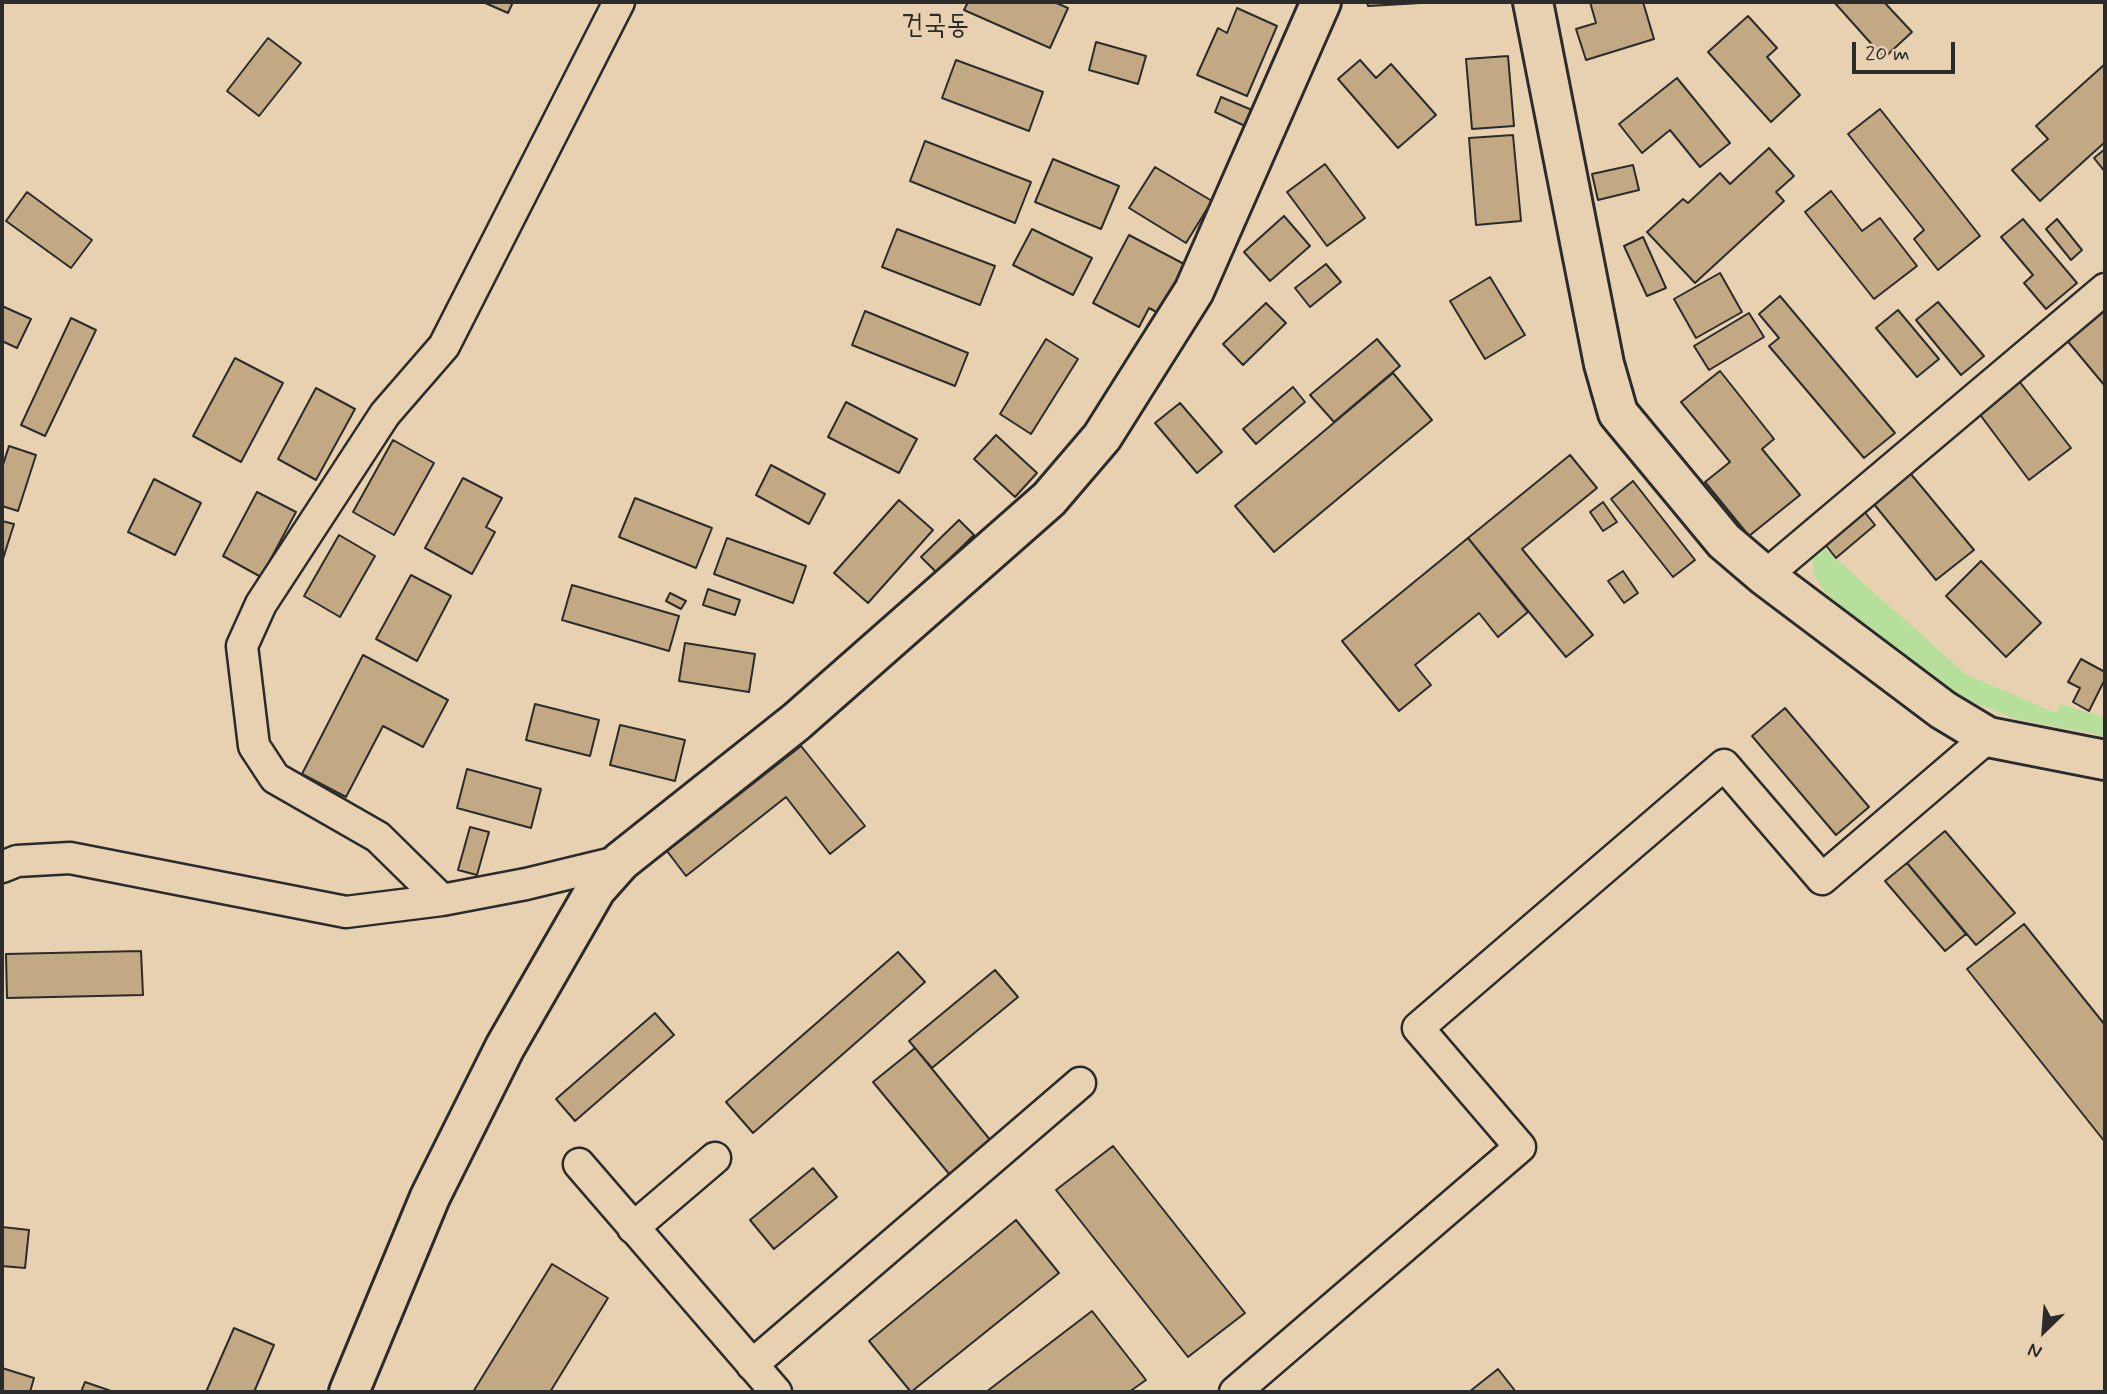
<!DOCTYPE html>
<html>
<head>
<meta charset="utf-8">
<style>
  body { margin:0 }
  #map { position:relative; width:2107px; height:1394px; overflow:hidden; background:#e8d1b1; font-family:Mynerve,sans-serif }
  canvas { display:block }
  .frame { position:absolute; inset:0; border:4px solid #2b2b2b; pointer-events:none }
  .north { position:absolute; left:2009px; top:1296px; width:70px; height:70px; -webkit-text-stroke:5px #e8d1b1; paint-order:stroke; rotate:205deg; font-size:19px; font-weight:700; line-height:28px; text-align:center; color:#2b2b2b }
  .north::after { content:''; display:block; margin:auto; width:24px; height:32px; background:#2b2b2b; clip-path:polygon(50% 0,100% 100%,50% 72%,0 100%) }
  .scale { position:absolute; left:1852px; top:42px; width:103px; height:32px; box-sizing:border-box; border:4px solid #2b2b2b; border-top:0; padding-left:9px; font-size:21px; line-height:24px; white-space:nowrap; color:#2b2b2b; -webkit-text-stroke:5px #e8d1b1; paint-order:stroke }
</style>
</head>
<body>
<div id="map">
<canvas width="2107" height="1394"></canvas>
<div class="frame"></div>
<div class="north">N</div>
<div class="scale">20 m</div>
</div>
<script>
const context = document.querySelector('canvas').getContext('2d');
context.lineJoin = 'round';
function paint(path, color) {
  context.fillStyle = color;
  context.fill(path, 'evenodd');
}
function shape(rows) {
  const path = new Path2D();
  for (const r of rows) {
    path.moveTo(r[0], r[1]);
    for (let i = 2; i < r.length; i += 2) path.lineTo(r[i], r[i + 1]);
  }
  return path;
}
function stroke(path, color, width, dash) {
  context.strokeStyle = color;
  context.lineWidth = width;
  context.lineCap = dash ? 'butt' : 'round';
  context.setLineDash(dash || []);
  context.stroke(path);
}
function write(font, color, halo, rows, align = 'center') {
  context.font = font + ' Mynerve,"Poor Story",sans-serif';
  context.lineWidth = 5;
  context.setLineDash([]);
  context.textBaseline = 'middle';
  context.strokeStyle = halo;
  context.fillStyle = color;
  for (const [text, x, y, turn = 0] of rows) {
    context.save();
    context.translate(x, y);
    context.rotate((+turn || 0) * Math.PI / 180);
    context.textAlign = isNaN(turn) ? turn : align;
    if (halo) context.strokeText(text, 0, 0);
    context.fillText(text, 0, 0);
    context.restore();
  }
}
paint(shape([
  [1816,541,1967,675,2056,713,2060,704,2105,718,2105,736,2016,719,1942,690,1902,663,1824,591,1814,574,1812,560]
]), '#b6df9c');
const building = shape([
  [483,2,513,2,508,13,483,2],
  [968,2,1054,2,1068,8,1050,48,964,10,968,2],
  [1367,2,1439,2,1368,6,1367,2],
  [1590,2,1643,2,1654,39,1586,60,1576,29,1596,23,1590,2],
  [1834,2,1884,2,1912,32,1884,58,1834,2],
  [1237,8,1277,26,1247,96,1197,75,1218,28,1227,33,1237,8],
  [1748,16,1777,48,1767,57,1800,95,1771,122,1708,52,1748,16],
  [268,38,301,63,259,116,227,91,268,38],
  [1096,42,1146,56,1138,84,1089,70,1096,42],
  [1508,56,1514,126,1472,129,1466,59,1508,56],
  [956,60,1043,92,1029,131,942,98,956,60],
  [1360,60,1376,78,1391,64,1436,115,1398,148,1338,79,1360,60],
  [2105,64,2105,142,2040,201,2012,170,2048,139,2036,126,2105,64],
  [1677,78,1730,143,1700,167,1670,130,1642,153,1619,124,1677,78],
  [1221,97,1252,110,1245,126,1215,112,1221,97],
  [1880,109,1980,236,1938,270,1914,239,1924,230,1848,134,1880,109],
  [1513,135,1521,221,1476,225,1469,138,1513,135],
  [925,141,1031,182,1015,223,910,181,925,141],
  [1769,148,1794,176,1776,192,1784,201,1695,283,1647,232,1683,199,1688,203,1720,173,1730,184,1769,148],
  [2105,149,2105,172,2094,158,2105,149],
  [1053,159,1119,186,1101,229,1035,202,1053,159],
  [1325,164,1365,218,1327,246,1287,192,1325,164],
  [1633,165,1639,190,1598,200,1592,174,1633,165],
  [1155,167,1212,201,1186,243,1129,208,1155,167],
  [1831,191,1862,231,1880,218,1917,266,1874,299,1805,212,1831,191],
  [27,192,92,240,71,268,6,221,27,192],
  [1284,216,1310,246,1270,281,1244,252,1284,216],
  [2023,219,2077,283,2046,309,2024,283,2033,275,2001,237,2023,219],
  [2057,219,2082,250,2071,260,2046,229,2057,219],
  [897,229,995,266,980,305,882,267,897,229],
  [1032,229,1092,258,1073,295,1013,265,1032,229],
  [1129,235,1186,265,1160,314,1149,308,1139,327,1093,303,1129,235],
  [1643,237,1666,288,1647,296,1624,246,1643,237],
  [1326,264,1341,282,1310,307,1295,288,1326,264],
  [1720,273,1742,312,1696,338,1674,299,1720,273],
  [1490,277,1525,335,1485,359,1450,301,1490,277],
  [1780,296,1895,433,1864,458,1769,346,1779,338,1759,314,1780,296],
  [1938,302,1984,356,1961,375,1916,320,1938,302],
  [1266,303,1286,323,1243,365,1223,344,1266,303],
  [2,306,31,319,17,348,2,341,2,306],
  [2103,306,2105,309,2105,386,2065,338,2103,306],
  [1898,310,1939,359,1917,377,1876,328,1898,310],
  [865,311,968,353,955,386,852,345,865,311],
  [1749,313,1764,337,1709,370,1694,346,1749,313],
  [71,318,96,330,45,436,21,425,71,318],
  [1046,339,1078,359,1031,434,1000,414,1046,339],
  [1377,339,1400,366,1334,422,1310,395,1377,339],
  [235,358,283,383,241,462,193,436,235,358],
  [1720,371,1774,439,1762,449,1800,495,1749,536,1705,482,1730,462,1681,402,1720,371],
  [1393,373,1432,420,1274,552,1235,506,1393,373],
  [2019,381,2071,448,2029,480,1978,412,2019,381],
  [1293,387,1305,402,1256,444,1243,429,1293,387],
  [316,388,355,409,316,480,278,459,316,388],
  [846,402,917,439,899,473,828,437,846,402],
  [1180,403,1222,452,1197,473,1155,423,1180,403],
  [996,435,1037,473,1015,497,974,459,996,435],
  [393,440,434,463,394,535,353,512,393,440],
  [9,446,36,455,18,511,2,506,2,468,9,446],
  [1570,455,1597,488,1522,549,1593,635,1566,657,1468,538,1570,455],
  [771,465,825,494,809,524,756,495,771,465],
  [1910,473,1974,550,1936,580,1873,503,1910,473],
  [463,478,502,498,486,527,495,532,472,574,425,548,463,478],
  [154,479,201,503,175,555,128,532,154,479],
  [1633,481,1695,560,1673,577,1611,499,1633,481],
  [257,492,296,512,261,577,223,556,257,492],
  [635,498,712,528,696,568,619,537,635,498],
  [899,500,933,530,868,603,834,573,899,500],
  [1603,502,1617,522,1603,531,1590,512,1603,502],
  [1859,505,1875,525,1836,558,1820,538,1859,505],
  [959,520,974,535,936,572,921,557,959,520],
  [2,521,14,524,2,562,2,521],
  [339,535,375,556,340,617,304,596,339,535],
  [727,538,806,566,793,603,714,574,727,538],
  [1468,538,1528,612,1498,637,1479,613,1415,665,1431,685,1399,711,1342,641,1468,538],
  [1981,561,2041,623,2006,657,1946,596,1981,561],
  [1623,571,1638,593,1624,603,1608,581,1623,571],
  [411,575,451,596,417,661,376,639,411,575],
  [572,585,679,616,669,651,562,620,572,585],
  [708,589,740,600,735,615,703,605,708,589],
  [670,593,686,601,681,609,666,601,670,593],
  [685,643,755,654,749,692,679,681,685,643],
  [363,655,448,700,423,747,383,726,346,797,302,774,363,655],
  [2081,659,2105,672,2105,679,2089,711,2073,702,2080,688,2068,682,2081,659],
  [535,704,599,720,590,756,526,740,535,704],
  [1785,708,1869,807,1836,835,1752,736,1785,708],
  [620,725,685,740,675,781,610,765,620,725],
  [801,746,865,826,830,854,786,797,686,876,667,851,801,746],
  [467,769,541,789,531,828,457,808,467,769],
  [470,827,489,832,477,875,458,870,470,827],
  [1945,831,2015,913,1976,945,1907,863,1945,831],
  [1907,863,1966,934,1945,951,1885,881,1907,863],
  [2024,924,2105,1025,2105,1142,1967,969,2024,924],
  [141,951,143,995,7,998,6,954,141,951],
  [898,952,925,982,753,1133,726,1102,898,952],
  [995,970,1018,997,932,1068,909,1041,995,970],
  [655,1013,674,1035,575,1121,556,1099,655,1013],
  [915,1048,991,1141,950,1175,873,1082,915,1048],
  [1113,1146,1245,1313,1188,1357,1056,1190,1113,1146],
  [813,1168,837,1197,774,1249,750,1220,813,1168],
  [1016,1220,1059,1273,911,1392,869,1341,1016,1220],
  [2,1227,29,1230,25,1268,2,1266,2,1227],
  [552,1264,608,1298,550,1392,473,1392,552,1264],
  [1092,1311,1146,1380,1129,1392,986,1392,1092,1311],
  [234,1328,274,1345,254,1392,206,1392,234,1328],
  [2,1368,34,1378,30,1392,2,1392,2,1368],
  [1498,1369,1516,1392,1469,1392,1498,1369],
  [85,1382,114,1392,81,1392,85,1382]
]);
paint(building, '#c2a984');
stroke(building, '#2b2b2b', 2);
const street = shape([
  [1765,576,2105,289],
  [2,867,17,861,70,858,346,912,442,900,526,884,621,861],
  [442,900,378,837,275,778,254,746,242,646,261,604,385,414,444,346,619,2],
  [579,1164,776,1392],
  [633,1228,715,1158],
  [752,1365,1080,1083],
  [1235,1392,1520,1147,1418,1028,1724,765,1822,879,1988,737]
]);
const secondary = shape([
  [1533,2,1604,364,1618,413,1724,541,1765,576,1943,710,1988,737,2105,760],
  [349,1392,430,1197,505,1047,596,889,621,861,796,722,1049,499,1102,437,1194,291,1321,2]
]);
stroke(street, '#2b2b2b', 35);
stroke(secondary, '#2b2b2b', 44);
stroke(street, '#e8d1b1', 30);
stroke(secondary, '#e8d1b1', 38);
write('28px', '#2b2b2b', '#e8d1b1', [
  ["건국동",935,27]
]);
</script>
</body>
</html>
